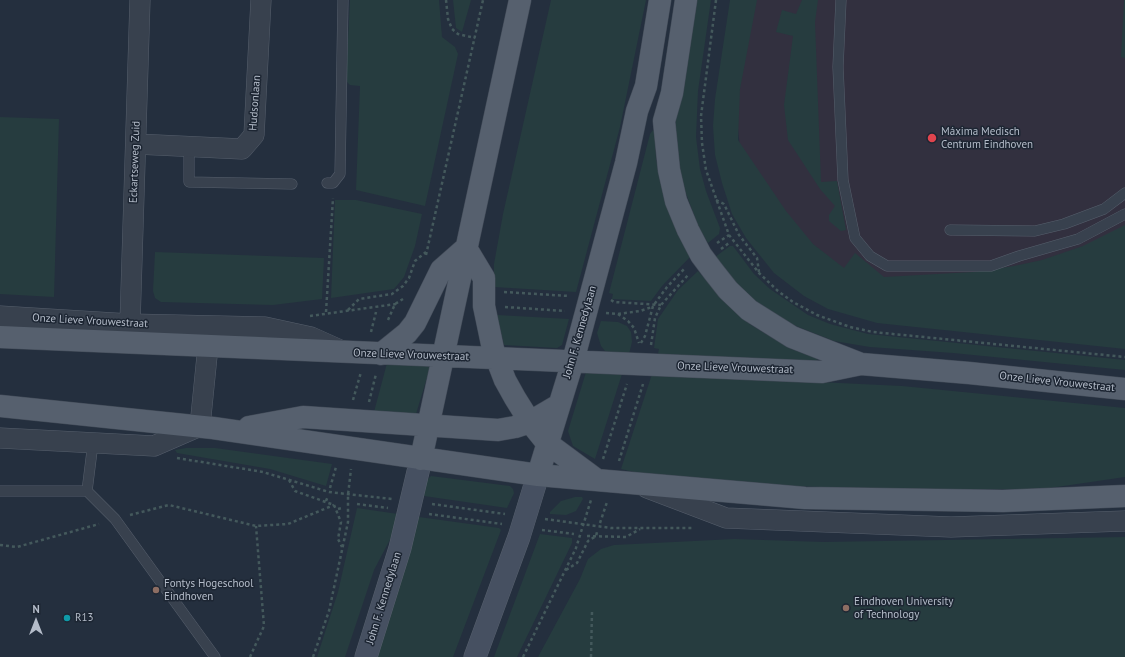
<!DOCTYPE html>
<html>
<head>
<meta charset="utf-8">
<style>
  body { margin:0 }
  #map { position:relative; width:1125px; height:657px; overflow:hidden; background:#242f3e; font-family:"PT Sans",sans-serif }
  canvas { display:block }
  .north { position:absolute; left:16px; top:601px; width:40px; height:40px; -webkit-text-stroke:3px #1d2633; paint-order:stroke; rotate:0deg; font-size:11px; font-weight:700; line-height:16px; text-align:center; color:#b4bcc9 }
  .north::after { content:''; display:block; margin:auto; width:14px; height:18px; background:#b4bcc9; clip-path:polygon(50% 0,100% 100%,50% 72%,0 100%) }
</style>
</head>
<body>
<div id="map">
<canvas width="1125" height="657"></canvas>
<div class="north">N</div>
</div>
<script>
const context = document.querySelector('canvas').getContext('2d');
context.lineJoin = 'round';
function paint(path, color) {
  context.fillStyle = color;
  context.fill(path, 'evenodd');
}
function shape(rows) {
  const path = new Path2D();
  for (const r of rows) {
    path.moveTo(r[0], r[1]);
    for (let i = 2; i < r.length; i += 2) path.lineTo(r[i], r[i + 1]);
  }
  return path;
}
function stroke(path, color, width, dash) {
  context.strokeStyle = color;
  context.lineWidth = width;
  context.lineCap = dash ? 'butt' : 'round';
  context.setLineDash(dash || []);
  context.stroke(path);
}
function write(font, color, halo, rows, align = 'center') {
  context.font = font + ' "PT Sans",sans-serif';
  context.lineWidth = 3;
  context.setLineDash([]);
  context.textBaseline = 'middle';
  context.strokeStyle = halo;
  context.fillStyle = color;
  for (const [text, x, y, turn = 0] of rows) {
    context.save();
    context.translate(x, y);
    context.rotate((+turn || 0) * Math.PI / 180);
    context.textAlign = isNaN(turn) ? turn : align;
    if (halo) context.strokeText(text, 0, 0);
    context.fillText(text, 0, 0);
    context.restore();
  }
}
paint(shape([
  [754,0,1125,0,1125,297,875,279,850,274,781,219,741,156,737,120,739,91]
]), '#32303f');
paint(shape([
  [350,0,439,0,442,37,455,47,458,54,425,206,356,190,360,86,350,85,346,81],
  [453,0,471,0,462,32,456,28],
  [551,0,646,0,620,127,576,292,494,287,494,264,503,214],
  [691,0,711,0,698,91,696,137,700,169,706,191,720,228,719,234,708,243,699,228,679,175,675,136,675,109],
  [730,0,757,0,740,89,738,140,786,211,813,244,844,268,855,253,884,277,973,272,1014,266,1042,260,1083,246,1125,225,1125,349,877,323,828,309,804,296,774,273,746,238,732,214,722,183,715,155,713,126,715,99],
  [802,0,818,0,815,22,821,182,837,181,846,230,841,231,829,221,829,215,835,206,820,189,788,140,784,105,793,36,776,32,782,10,796,14],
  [1124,0,1125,0,1125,58,1121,57],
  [0,117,59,119,54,297,0,294],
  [653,130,655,132,656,159,660,179,690,257,662,286,651,301,612,299,613,294,609,293,650,134],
  [335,200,356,200,422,214,415,246,404,277,394,289,331,298],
  [730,246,733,246,754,274,770,289,808,315,830,324,868,334,1125,360,1125,370,953,353,870,347,834,341,781,320,749,296,727,273,715,257],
  [155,252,324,258,322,299,273,305,161,302,155,298,153,291],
  [698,271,726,303,751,325,791,349,817,358,817,362,658,354,659,349,654,348,658,319,678,290],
  [497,315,569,319,562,345,557,348,504,345],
  [601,321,618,322,627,326,631,332,632,342,629,354,612,353,605,351,601,346,597,333],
  [387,363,425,365,429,367,429,371,416,414,374,412],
  [586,372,622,374,595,459,573,446,568,431],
  [652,374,902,386,1125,408,1125,477,1043,489,908,490,789,486,642,474,621,469],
  [186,448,215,448,332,464,326,486,270,469,177,453,175,450],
  [431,476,510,486,513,489,514,493,507,508,424,496,427,480],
  [575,497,582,497,583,499,576,511,566,515,550,514,550,512,561,501],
  [357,508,398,514,394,532,374,570,345,657,317,657,338,592],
  [419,517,499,528,501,530,453,657,375,657,418,518],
  [540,534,572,538,572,543,517,657,494,657],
  [1125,537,1125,657,538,657,580,579,588,559,601,549,614,545,734,539,823,542]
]), '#263c3f');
const lane = shape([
  [841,0,838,67,843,180,855,238,870,256,887,266,991,266,1019,256,1078,239,1125,214],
  [189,147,189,182,292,184],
  [327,183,333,183,340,174,343,0],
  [950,230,1035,231,1064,224,1104,209,1125,193],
  [0,491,87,491,115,519,215,657],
  [87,491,93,443]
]);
const street = shape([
  [136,144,242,149,254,135,261,0],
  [0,316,130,324,265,327,311,337,340,350],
  [130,324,140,0],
  [0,438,154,446,200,426,208,346],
  [647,488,726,518,951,527,1125,521]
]);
const secondary = shape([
  [366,657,400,548,421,459],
  [475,657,519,537,538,475]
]);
const primary = shape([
  [686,0,672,93,664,121,669,170,676,201,688,230,701,255,713,271,728,290,749,310,792,337,861,364],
  [466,248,484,278,484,306,493,349,505,380,515,398,530,422,547,443,597,480],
  [0,337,822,372,861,364,969,373,1125,389],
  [381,354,407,333,415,323,441,270,466,248],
  [0,406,213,428,538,475,805,498,1003,501,1125,496],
  [249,427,303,417,498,430,515,427,530,422,559,405],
  [421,459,520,0],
  [538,475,573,361,626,163,637,111,646,86,660,0]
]);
stroke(lane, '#565f6c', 11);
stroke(street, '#565f6c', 21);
stroke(secondary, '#565f6c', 23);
stroke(primary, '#414a57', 23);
stroke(shape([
  [446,0,448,19,452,29,458,34,475,38],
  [716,0,701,116,702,143,706,170,729,235,759,273,778,291,793,302,817,315,850,327,873,332,1125,357],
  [716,200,724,204,739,235,757,258,759,272],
  [717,243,729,235],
  [721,249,729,243],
  [426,255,483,0],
  [504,292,569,296],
  [611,300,614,302,661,305],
  [505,307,565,311],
  [348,310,359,299,392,294,403,286,409,278,415,261,426,252],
  [326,312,333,198],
  [606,313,618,314,640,311,652,307],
  [618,314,628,321,634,328,639,343],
  [310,316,396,304],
  [388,320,395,304,403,299],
  [371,332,376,312],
  [641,343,645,336,653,306,667,287,685,268],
  [651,345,655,318,661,305,689,274],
  [353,400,361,372],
  [369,402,376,374],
  [177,458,263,472,329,492,392,499],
  [603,459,627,384],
  [619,461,643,384],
  [289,480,295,491,334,505,341,522,338,539,342,547],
  [330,488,336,467],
  [326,501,328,496],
  [357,504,388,508],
  [432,504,505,514],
  [338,509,342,508],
  [429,514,502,524],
  [130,515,169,505,256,526,288,524,334,505],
  [545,519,611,528,693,528],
  [600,523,607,502],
  [542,530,574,534],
  [587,536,626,537,640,529],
  [0,545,17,547,99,524],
  [566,570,577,563,588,541,596,536,597,532],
  [250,657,264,626,256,526],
  [313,657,329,611,348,522,348,495,351,469],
  [523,657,576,548,591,500],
  [591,657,592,612]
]), '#44595c', 2.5, [3, 3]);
stroke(lane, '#38414e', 10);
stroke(street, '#38414e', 20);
stroke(secondary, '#465061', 22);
stroke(primary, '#56606e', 22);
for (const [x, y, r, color] of [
  [932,138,5,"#e0444e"],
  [156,590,4,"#8d6e63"],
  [846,608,4,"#8d6e63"],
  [67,618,4,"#0f9aa8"]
]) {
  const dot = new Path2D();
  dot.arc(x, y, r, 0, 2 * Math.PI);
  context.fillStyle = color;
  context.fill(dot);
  stroke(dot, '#1d2633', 1.5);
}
write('11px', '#b4bcc9', '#1d2633', [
  ["Hudsonlaan",255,103,-86],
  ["Eckartseweg Zuid",135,162,-88],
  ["Onze Lieve Vrouwestraat",90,321,3],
  ["John F. Kennedylaan",580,332,-74],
  ["Onze Lieve Vrouwestraat",411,355,2],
  ["Onze Lieve Vrouwestraat",735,368,2],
  ["Onze Lieve Vrouwestraat",1057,382,6],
  ["John F. Kennedylaan",384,598,-73]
]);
write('11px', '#b4bcc9', '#1d2633', [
  ["Máxima Medisch",941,132],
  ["Centrum Eindhoven",941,145],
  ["Fontys Hogeschool",164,584],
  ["Eindhoven",164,597],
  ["Eindhoven University",854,602],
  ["of Technology",854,615],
  ["R13",75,618]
], 'left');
</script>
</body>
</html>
